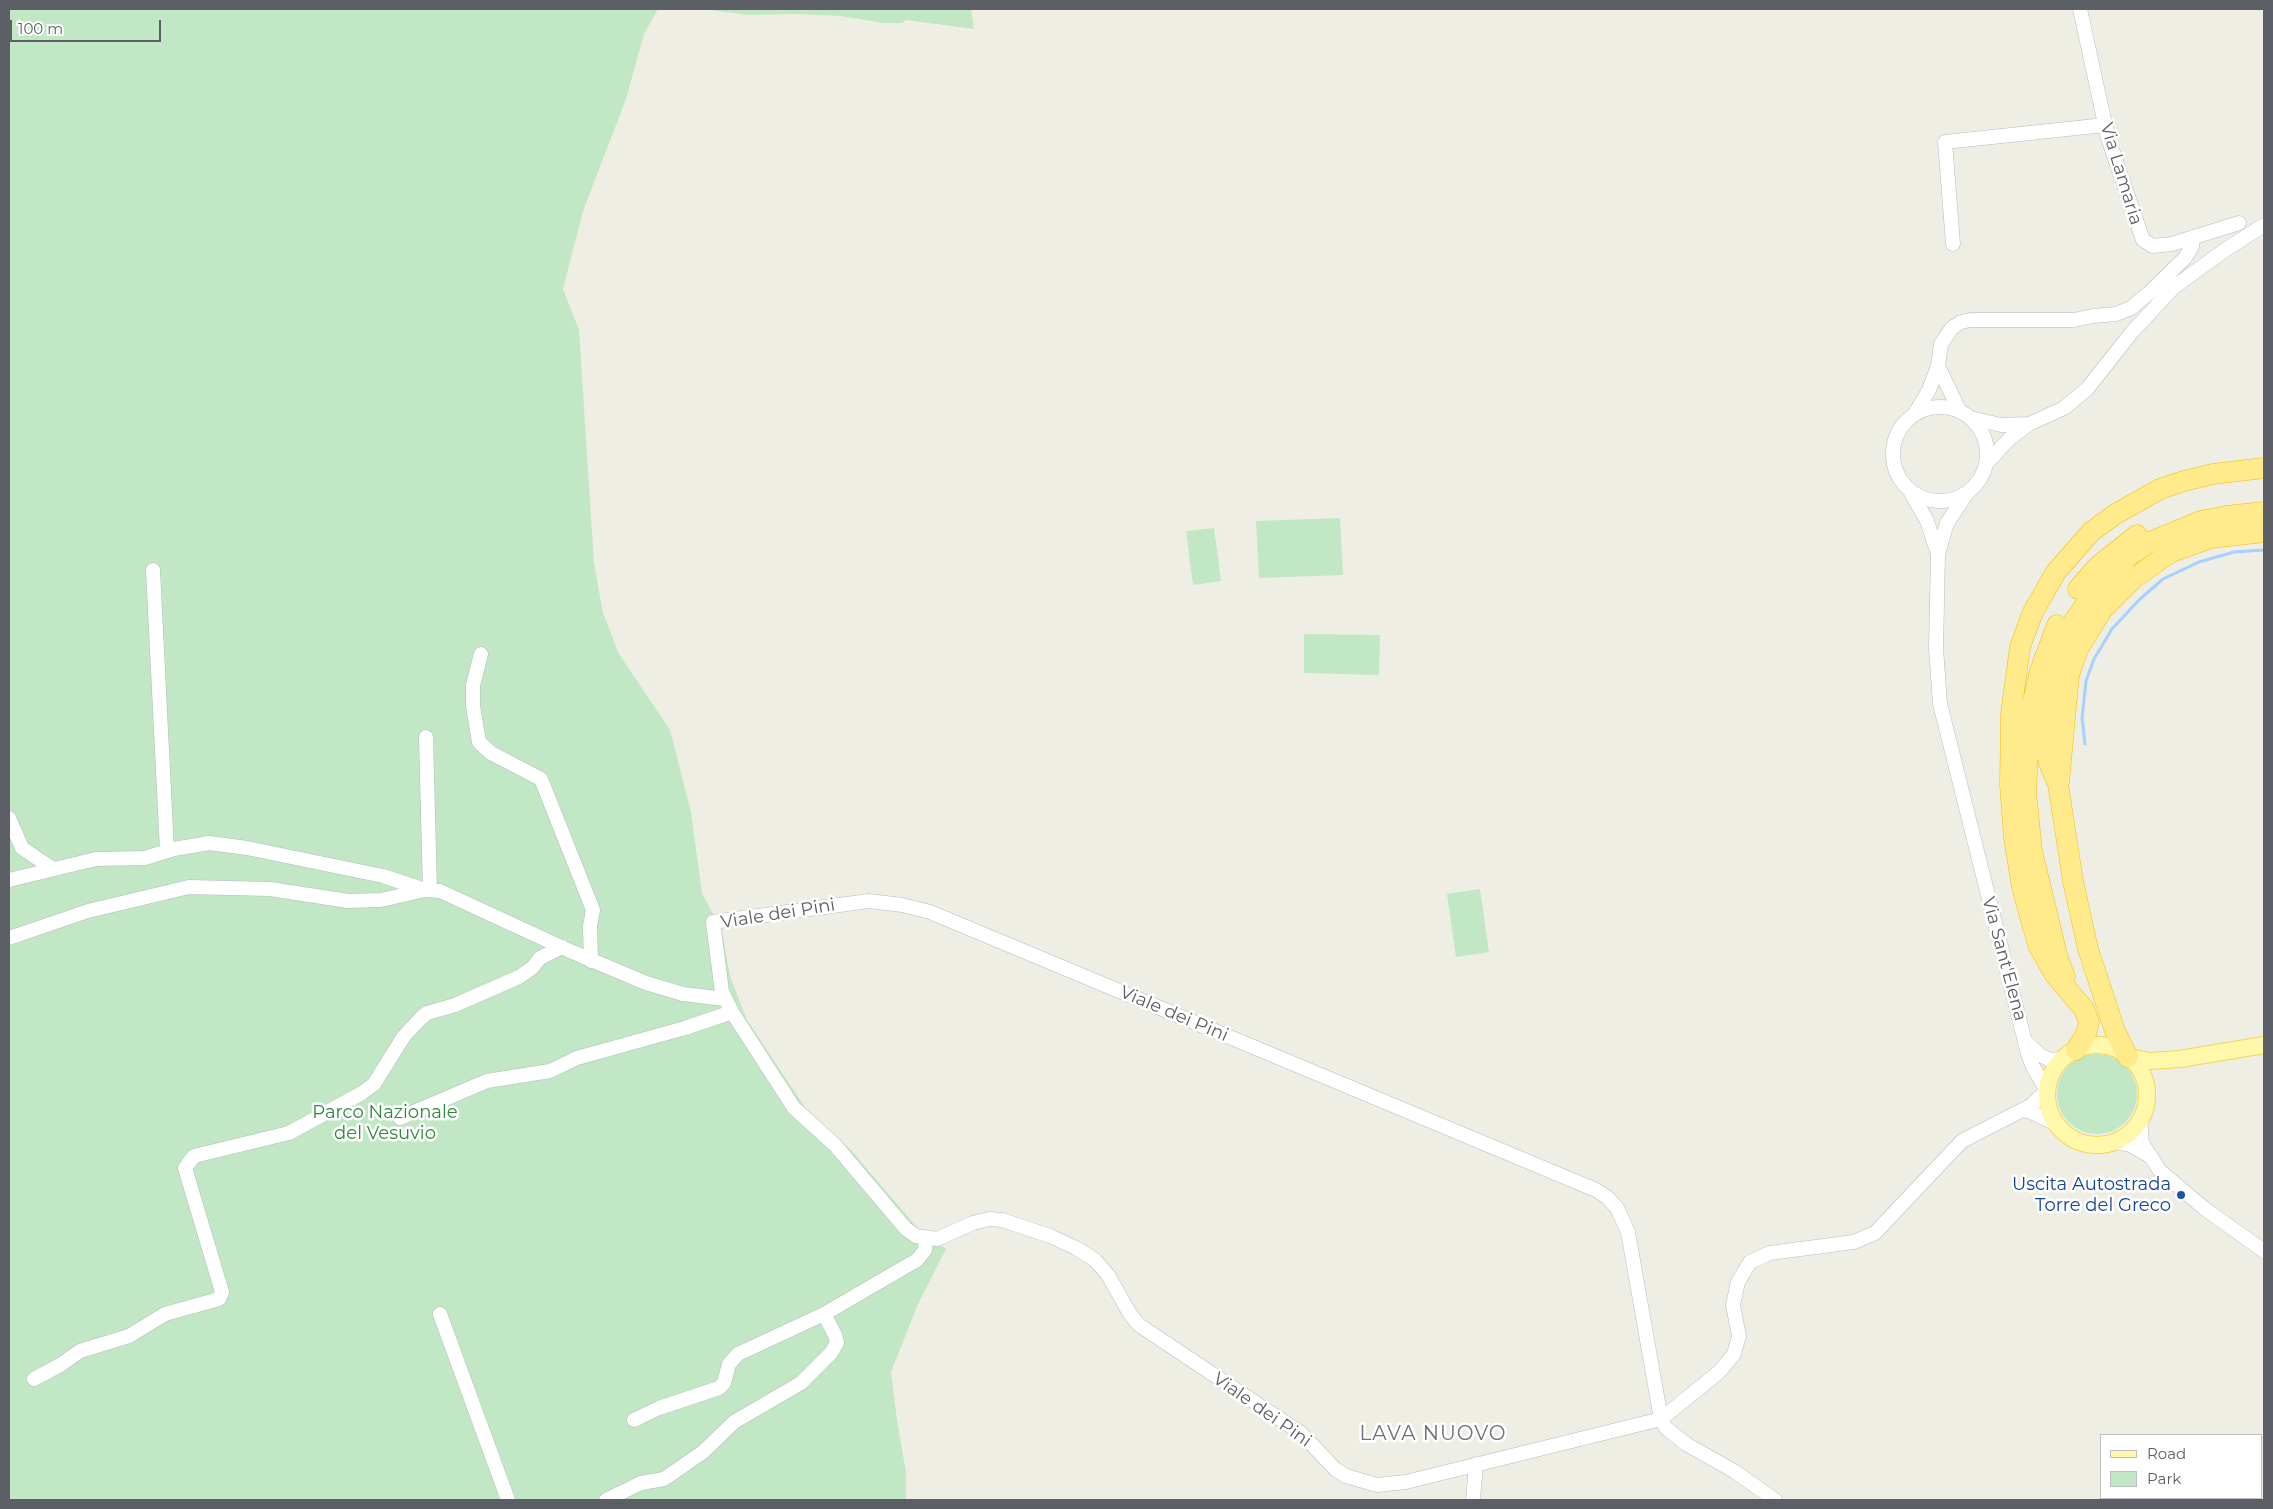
<!DOCTYPE html>
<html>
<head>
<meta charset="utf-8">
<style>
  body { margin:0 }
  #map { position:relative; width:2273px; height:1509px; overflow:hidden; background:#efeee5; font-family:Montserrat,sans-serif }
  canvas { display:block }
  .frame { position:absolute; inset:0; border:10px solid #5c6066; pointer-events:none }
  .legend { position:absolute; left:2100px; top:1434px; width:162px; height:65px; box-sizing:border-box; background:#fff; border:1px solid #bebfc2; margin:0; padding:6px 9px; list-style:none; font-size:15px; color:#5c6066 }
  .legend li { display:flex; align-items:center; gap:10px; height:25px }
  .legend b { width:25px; border:1px solid #bebfc2 }
  .scale { position:absolute; left:10px; top:20px; width:151px; height:22px; box-sizing:border-box; border:2px solid #5c6066; border-top:0; padding-left:6px; font-size:15px; line-height:18px; white-space:nowrap; color:#5c6066; -webkit-text-stroke:4px #fff; paint-order:stroke }
</style>
</head>
<body>
<div id="map">
<canvas width="2273" height="1509"></canvas>
<div class="frame"></div>
<ul class="legend">
<li><b style="height:6px;background:#fff8aa"></b>Road</li>
<li><b style="height:14px;background:#c1e7c4"></b>Park</li>
</ul>
<div class="scale">100 m</div>
</div>
<script>
const context = document.querySelector('canvas').getContext('2d');
context.lineJoin = 'round';
function paint(path, color) {
  context.fillStyle = color;
  context.fill(path, 'evenodd');
}
function shape(rows) {
  const path = new Path2D();
  for (const r of rows) {
    if (r.length === 3) {
      path.moveTo(r[0] + r[2], r[1]);
      path.arc(r[0], r[1], r[2], 0, 2 * Math.PI);
      continue;
    }
    path.moveTo(r[0], r[1]);
    for (let i = 2; i < r.length; i += 2) path.lineTo(r[i], r[i + 1]);
  }
  return path;
}
function stroke(path, color, width, dash) {
  context.strokeStyle = color;
  context.lineWidth = width;
  context.lineCap = dash ? 'butt' : 'round';
  context.setLineDash(dash || []);
  context.stroke(path);
}
function write(font, color, halo, rows, align = 'center') {
  context.font = font + ' Montserrat,sans-serif';
  context.lineWidth = 5;
  context.setLineDash([]);
  context.textBaseline = 'middle';
  context.strokeStyle = halo;
  context.fillStyle = color;
  for (const [text, x, y, turn = 0] of rows) {
    context.save();
    context.translate(x, y);
    context.rotate((+turn || 0) * Math.PI / 180);
    context.textAlign = isNaN(turn) ? turn : align;
    if (halo) context.strokeText(text, 0, 0);
    context.fillText(text, 0, 0);
    context.restore();
  }
}
paint(shape([
  [9,9,658,9,644,34,626,99,583,211,563,289,579,330,594,563,603,613,619,654,670,730,691,812,702,893,722,931,730,976,747,1020,806,1109,852,1151,919,1230,946,1249,918,1304,891,1372,897,1420,906,1472,906,1500,9,1500],
  [703,9,971,9,974,29,906,20,902,23,884,23,840,16,796,14,748,15],
  [1340,518,1343,575,1259,578,1256,521],
  [1214,528,1221,581,1193,585,1186,531],
  [1304,634,1380,635,1379,675,1304,673],
  [1480,889,1489,952,1456,957,1447,894],
  [2097,1094,40]
]), '#c1e7c4');
stroke(shape([
  [2085,744,2082,718,2086,681,2094,659,2112,629,2139,600,2163,579,2199,562,2234,552,2264,550]
]), '#a5d0ff', 3);
const minor = shape([
  [2080,9,2108,138,2143,240,2153,246,2172,244,2239,223],
  [1953,244,1945,142,2105,125],
  [1940,454,47],
  [1960,412,1938,366,1941,344,1952,328,1961,322,1970,320,2074,320,2093,316,2116,314,2131,308,2149,293,2185,258,2192,246,2193,237],
  [1914,415,1929,390,1938,366],
  [1970,418,2001,425,2029,424],
  [1987,463,2010,438,2029,424,2064,408,2087,389,2132,332,2174,287,2225,250,2264,225],
  [1911,493,1927,521,1938,554],
  [153,570,167,851],
  [481,654,473,685,473,706,479,742,491,753,541,779,593,910,590,926,591,961],
  [426,737,430,890],
  [9,818,22,848,53,869],
  [9,880,96,859,145,858,174,849,209,843,247,848,383,876,425,890],
  [9,938,88,911,189,887,270,889,348,901,381,900,425,890,440,891,570,951,646,983,683,994,725,999],
  [2026,1042,2040,1055,2050,1060,2062,1059],
  [2023,1110,2031,1112,2056,1124],
  [400,1118,487,1081,550,1071,577,1058,685,1028,732,1012],
  [2140,1119,2142,1143,2160,1171,2205,1209,2264,1251],
  [2115,1142,2130,1145,2148,1155],
  [440,1314,508,1500],
  [34,1379,60,1365,80,1351,129,1336,165,1314,219,1299,222,1292,185,1168,194,1156,289,1133,362,1093,374,1084,404,1036,421,1018,427,1013,455,1005,519,977,532,968,540,958,562,947],
  [634,1420,659,1408,719,1388,724,1383,729,1364,738,1354,824,1314,917,1260,925,1250,926,1239],
  [606,1500,641,1483,664,1479,703,1452,734,1422,801,1383,831,1353,837,1343,835,1335,824,1314],
  [1473,1500,1476,1464],
  [1775,1500,1734,1471,1686,1444,1666,1428,1661,1419,1628,1232,1617,1208,1608,1198,1596,1190,930,912,902,905,869,901,713,922,722,992,732,1012,794,1108,835,1145,906,1229,916,1236,937,1239,973,1223,989,1219,1002,1220,1050,1236,1076,1248,1095,1260,1108,1275,1130,1314,1139,1325,1301,1433,1335,1469,1346,1476,1377,1485,1406,1482,1661,1419,1719,1372,1734,1354,1739,1336,1733,1305,1738,1282,1750,1262,1770,1253,1854,1242,1875,1233,1962,1141,2032,1105,2047,1090,2033,1067,2028,1054,1940,704,1936,648,1938,554,1947,523,1967,493]
]);
const major = shape([
  [2097,1095,50],
  [2128,1057,2150,1061,2180,1059,2264,1045]
]);
const highway = shape([
  [2078,589,2098,566,2137,535],
  [2057,625,2040,671,2030,714,2026,792,2032,851,2058,959,2065,977],
  [2059,782,2069,675,2078,649,2102,610,2134,578,2171,552,2211,538,2264,532],
  [2076,1050,2086,1034,2089,1022,2084,1009,2055,975,2038,945,2022,887,2014,838,2010,785,2011,714,2020,647,2033,612,2056,572,2091,532,2114,515,2160,489,2184,481,2213,474,2264,468],
  [2128,1057,2115,1031,2088,949,2073,881,2058,784,2049,763,2044,738,2049,689,2055,666,2074,621,2099,585,2129,556,2150,542,2201,521,2226,516,2264,512]
]);
stroke(minor, '#b7babf', 15);
stroke(major, '#f5d558', 18);
stroke(highway, '#f4bb00', 21);
stroke(minor, '#fff', 14);
stroke(major, '#fff8aa', 16);
stroke(highway, '#ffeb8c', 20);
for (const [x, y, r, color] of [
  [2181,1195,5,"#1a4fb4"]
]) {
  const dot = new Path2D();
  dot.arc(x, y, r, 0, 2 * Math.PI);
  context.fillStyle = color;
  context.fill(dot);
  stroke(dot, '#fff', 2);
}
write('18px', '#5c6066', '#fff', [
  ["Via Lamaria",2121,174,73],
  ["Viale dei Pini",778,914,-9],
  ["Via Sant'Elena",2004,959,75],
  ["Viale dei Pini",1174,1014,23],
  ["Viale dei Pini",1262,1410,35]
]);
write('18px', '#33863e', '#fff', [
  ["Parco Nazionale",385,1113],
  ["del Vesuvio",385,1134]
]);
write('18px', '#164399', '#fff', [
  ["Uscita Autostrada",2171,1185],
  ["Torre del Greco",2171,1206]
], 'right');
context.letterSpacing = '1px';
write('20px', '#6d7278', '#fff', [
  ["LAVA NUOVO",1433,1434]
]);
context.letterSpacing = '0px';
</script>
</body>
</html>
